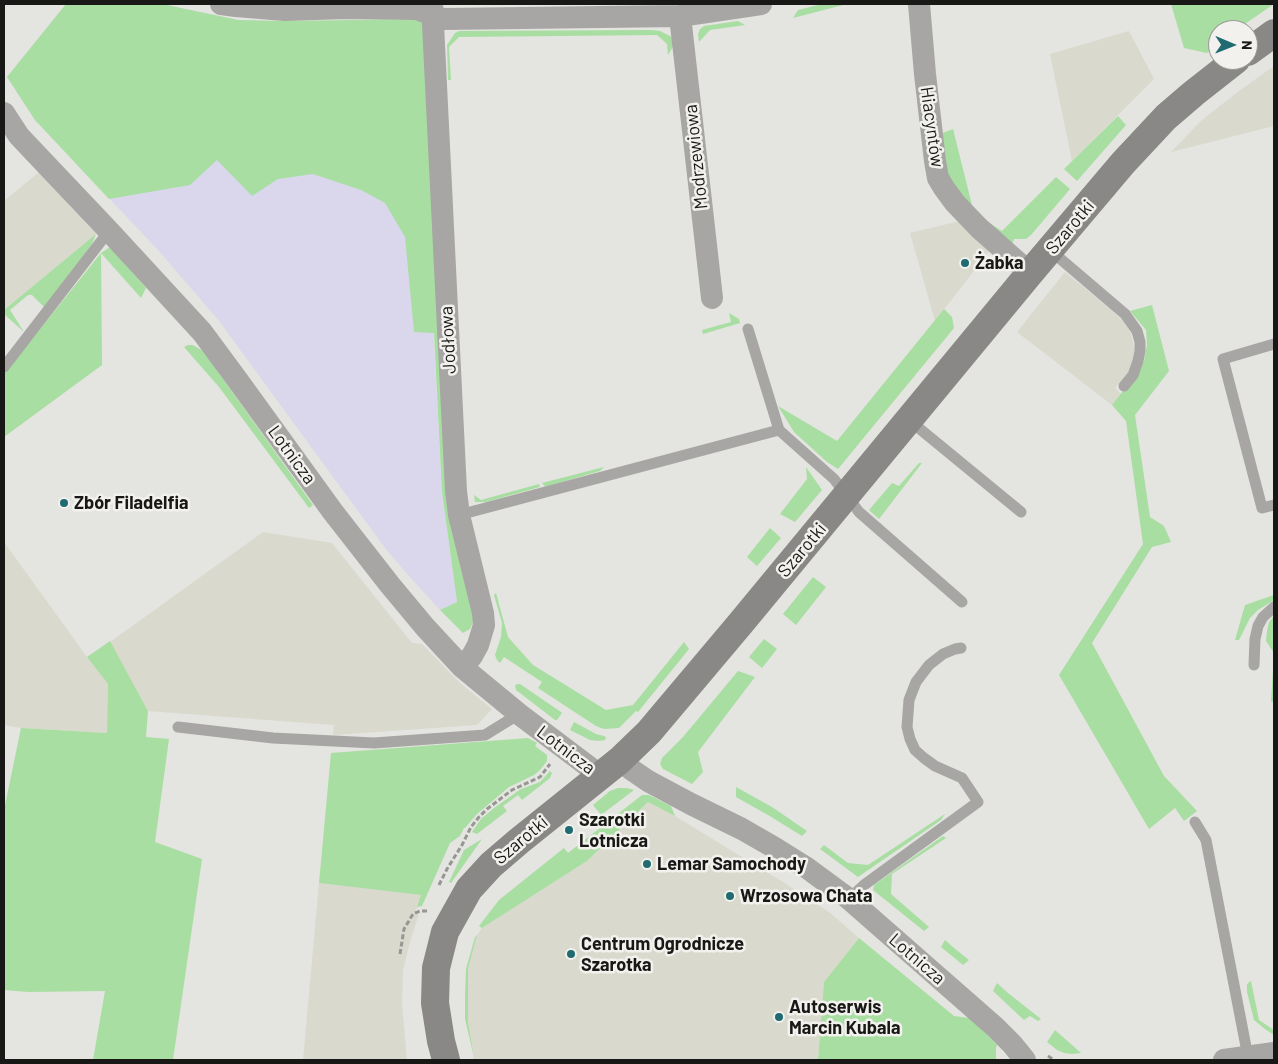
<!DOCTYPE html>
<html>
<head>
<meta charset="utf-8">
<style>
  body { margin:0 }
  #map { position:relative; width:1278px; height:1064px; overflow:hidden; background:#e4e4e0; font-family:Barlow,sans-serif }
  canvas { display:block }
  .frame { position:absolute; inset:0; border:5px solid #181816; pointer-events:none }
  .north { position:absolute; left:1208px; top:20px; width:50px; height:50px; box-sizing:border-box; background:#f2f1ed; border:1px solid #9b9a97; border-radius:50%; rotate:91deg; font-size:14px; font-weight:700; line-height:20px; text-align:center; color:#181816 }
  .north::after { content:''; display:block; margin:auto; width:18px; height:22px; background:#1f6b71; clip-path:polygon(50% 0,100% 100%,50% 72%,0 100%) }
</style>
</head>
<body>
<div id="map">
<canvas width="1278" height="1064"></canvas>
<div class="frame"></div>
<div class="north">N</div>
</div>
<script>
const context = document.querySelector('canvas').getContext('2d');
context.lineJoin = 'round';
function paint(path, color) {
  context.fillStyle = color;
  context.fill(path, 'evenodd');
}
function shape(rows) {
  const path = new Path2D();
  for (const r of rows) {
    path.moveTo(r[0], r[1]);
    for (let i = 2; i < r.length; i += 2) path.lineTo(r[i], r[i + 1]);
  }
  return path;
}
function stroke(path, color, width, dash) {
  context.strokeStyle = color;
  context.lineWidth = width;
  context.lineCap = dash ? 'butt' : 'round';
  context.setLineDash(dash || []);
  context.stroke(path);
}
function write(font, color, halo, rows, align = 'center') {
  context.font = font + ' Barlow,sans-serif';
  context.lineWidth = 5;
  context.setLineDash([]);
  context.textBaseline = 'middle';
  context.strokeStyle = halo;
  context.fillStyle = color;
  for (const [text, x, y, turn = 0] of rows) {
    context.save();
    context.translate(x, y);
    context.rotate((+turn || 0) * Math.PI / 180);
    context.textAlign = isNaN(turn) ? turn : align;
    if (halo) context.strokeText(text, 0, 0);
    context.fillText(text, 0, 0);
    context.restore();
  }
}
paint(shape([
  [1129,31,1154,79,1072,161,1050,54],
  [1274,66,1274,126,1171,152,1202,120,1239,91],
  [39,172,96,234,4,310,4,201],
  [964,220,991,249,935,321,910,233],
  [1065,272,1113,311,1125,323,1131,334,1135,352,1133,361,1128,372,1115,388,1121,394,1112,405,1017,332],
  [263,532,332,543,412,643,422,644,461,684,492,709,477,725,333,735,334,725,148,711,110,642],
  [4,542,87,657,108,684,107,733,21,728,4,725],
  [648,802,675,816,783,882,829,912,859,938,824,982,818,1060,474,1060,468,1022,468,969,477,935,482,928,587,861],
  [319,883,422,895,415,913,419,914,411,938,403,970,402,1004,407,1060,303,1060]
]), '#dad9cd');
paint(shape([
  [66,4,162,4,238,20,284,21,421,99,442,492,457,602,440,610,407,574,385,548,219,321,158,250,35,120,7,77]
]), '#dad7ed');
paint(shape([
  [66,4,162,4,238,20,284,21,416,19,421,21,423,25,474,620,470,629,463,633,440,610,457,602,442,492,434,333,414,332,405,237,385,203,361,190,313,174,278,179,252,196,217,160,190,185,109,199,35,120,7,77],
  [822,4,847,4,793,18,798,10],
  [1171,4,1274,4,1236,30,1218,30,1218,44,1207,53,1184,48],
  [738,21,745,25,710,30,699,42,698,34,700,29,704,26],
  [652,30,660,31,672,37,674,45,668,55,667,44,657,35,459,37,449,47,451,80,448,80,447,45,455,33,459,31],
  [933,72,940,134,953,129,974,213,1002,231,1056,177,1070,189,1031,235,1026,239,1014,239,1012,245,1006,242,966,206,958,197,952,185,942,162,938,146,930,74],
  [1118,116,1126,125,1077,181,1064,169],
  [96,234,92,244,45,308,32,295,28,295,10,310,24,332,4,314,4,310],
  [110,247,146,288,141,298,101,253,102,365,4,437,4,374,101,253],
  [1152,305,1169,371,1135,415,1150,517,1164,526,1171,542,1152,547,1092,643,1164,776,1197,811,1184,821,1175,808,1149,829,1059,675,1143,544,1126,421,1112,405,1134,377,1144,361,1147,345,1146,330,1130,311],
  [944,309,952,317,954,328,838,469,827,462,794,432,778,406,837,441],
  [729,313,739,319,740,323,703,334,702,330,731,322],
  [188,345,193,345,203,351,313,505,309,508,219,387,184,347],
  [919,463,922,463,879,519,869,510,892,483,899,486],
  [604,467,600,471,545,487,542,483],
  [806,467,822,490,795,522,780,514,807,479],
  [539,484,540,487,486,502,475,502,474,495,481,500],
  [770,528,781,538,757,566,747,557],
  [813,577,826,587,796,625,783,614],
  [496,593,508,637,533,665,606,710,633,705,684,642,689,649,638,712,636,711,619,728,604,729,596,726,538,688,542,682,504,657,500,663,497,660,495,655,501,637,502,623,494,595],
  [1274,595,1274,600,1258,610,1250,618,1239,640,1235,640,1245,605],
  [1274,616,1274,701,1271,702,1274,653,1266,641,1267,631,1269,622],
  [764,639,777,649,762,668,749,657],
  [110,641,148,711,146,737,169,739,155,842,202,859,173,1060,93,1060,105,991,28,992,4,990,4,810,21,728,107,733,108,684,87,657],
  [738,671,755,677,698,752,703,772,692,784,663,769,660,764,662,758,683,737],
  [517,684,520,684,561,712,562,713,557,720,555,720,516,690,515,686],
  [574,722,596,734,604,736,606,737,605,740,598,741,590,740,570,730],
  [528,738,537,743,535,746,547,755,547,761,540,770,534,775,509,787,477,814,465,828,464,828,460,836,450,843,422,906,417,907,421,895,319,883,331,753],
  [550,771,552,773,550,778,545,782,522,800,518,795,503,806,507,811,477,834,472,832,481,819,494,808,521,789,540,782],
  [736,787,772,807,807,831,802,836,768,815,736,797],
  [618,788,627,788,634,790,601,815,593,805,610,791],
  [642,795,649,795,671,806,675,816,648,802,587,861,482,928,479,926,499,900,564,848,568,853],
  [945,814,941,820,858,877,820,849,824,845,848,863,868,865],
  [943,836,946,838,892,874,891,894,929,927,924,931,873,890,874,885],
  [482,839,451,883,449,882,464,850],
  [477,935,468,969,468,1022,474,1057,465,1019,465,995,466,969,475,937],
  [859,938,954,1016,969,1018,978,1025,997,1045,996,1048,996,1060,818,1060,824,982],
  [945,940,954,948,969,960,963,965,941,947],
  [1251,981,1259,1020,1274,1030,1274,1035,1265,1029,1254,1020,1247,992,1247,984],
  [997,983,1008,993,1041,1019,1038,1021,1030,1016,1024,1020,993,991],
  [1055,1030,1063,1037,1081,1053,1072,1054,1064,1053,1057,1050,1047,1042]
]), '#a8dea1');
stroke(shape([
  [439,885,447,869,462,845,471,827,479,817,487,809,512,790,540,777,550,764],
  [400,954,404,929,413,914,420,911,427,911],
  [1048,1056,1054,1060]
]), '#969693', 3, [5, 2.5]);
stroke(shape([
  [1050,250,1125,314,1137,331,1140,342,1140,351,1138,361,1133,375,1124,386],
  [748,329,779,430,834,479,859,512,962,602],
  [1274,344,1223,359,1262,508,1274,505],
  [4,367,109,231],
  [909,420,1021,512],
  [459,515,779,430],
  [1254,665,1255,639,1258,626,1263,617,1274,607],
  [178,727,273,738,374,743,485,735,519,714],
  [1195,822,1206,840,1248,1057],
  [849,899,864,885,978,802,962,778,935,766,924,758,915,750,910,739,907,727,909,700,916,682,929,665,943,654,955,649,961,648]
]), '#a7a6a4', 11);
stroke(shape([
  [221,4,236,6,285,10,346,8,417,9,443,19,680,16,761,4],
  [432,4,456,491,459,515,483,613,484,625,478,645,472,656,462,667],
  [919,4,925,74,935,161,938,178,944,188,955,203,979,228,1030,273],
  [680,16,712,298],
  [4,113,19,136,109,231,202,332,236,378,333,512,390,585,425,627,462,667,519,714,601,776],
  [620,760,632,770,648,781,691,804,742,829,775,848,807,868,849,899,995,1027,1012,1044,1025,1060],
  [1224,1060,1274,1053]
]), '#a7a6a4', 22);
stroke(shape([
  [1248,52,1274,33],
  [446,1060,441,1041,435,1003,436,968,445,932,469,889,491,865,519,841,620,760,649,732,740,624,1030,273,1123,163,1166,117,1194,93,1236,60]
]), '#898886', 28);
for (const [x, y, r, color] of [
  [965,263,5,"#1f6b71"],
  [64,503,5,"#1f6b71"],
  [569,830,5,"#1f6b71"],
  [647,864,5,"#1f6b71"],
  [730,896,5,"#1f6b71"],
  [571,954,5,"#1f6b71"],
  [779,1017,5,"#1f6b71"]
]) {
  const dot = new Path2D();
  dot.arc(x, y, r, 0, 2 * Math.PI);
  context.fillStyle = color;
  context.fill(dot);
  stroke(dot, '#f2f1ed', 2);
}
write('18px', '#181816', '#f2f1ed', [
  ["Hiacyntów",932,127,82],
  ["Modrzewiowa",696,157,-96],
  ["Szarotki",1070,227,-50],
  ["Jodłowa",448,340,-93],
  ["Lotnicza",292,455,54],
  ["Szarotki",802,550,-50],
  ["Lotnicza",566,750,37],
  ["Szarotki",521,840,-40],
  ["Lotnicza",917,959,41]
]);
write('bold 18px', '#181816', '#f2f1ed', [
  ["Żabka",975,263],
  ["Zbór Filadelfia",74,503],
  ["Szarotki",579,820],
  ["Lotnicza",579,841],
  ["Lemar Samochody",657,864],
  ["Wrzosowa Chata",740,896],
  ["Centrum Ogrodnicze",581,944],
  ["Szarotka",581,965],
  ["Autoserwis",789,1007],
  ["Marcin Kubala",789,1028]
], 'left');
</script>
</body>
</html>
